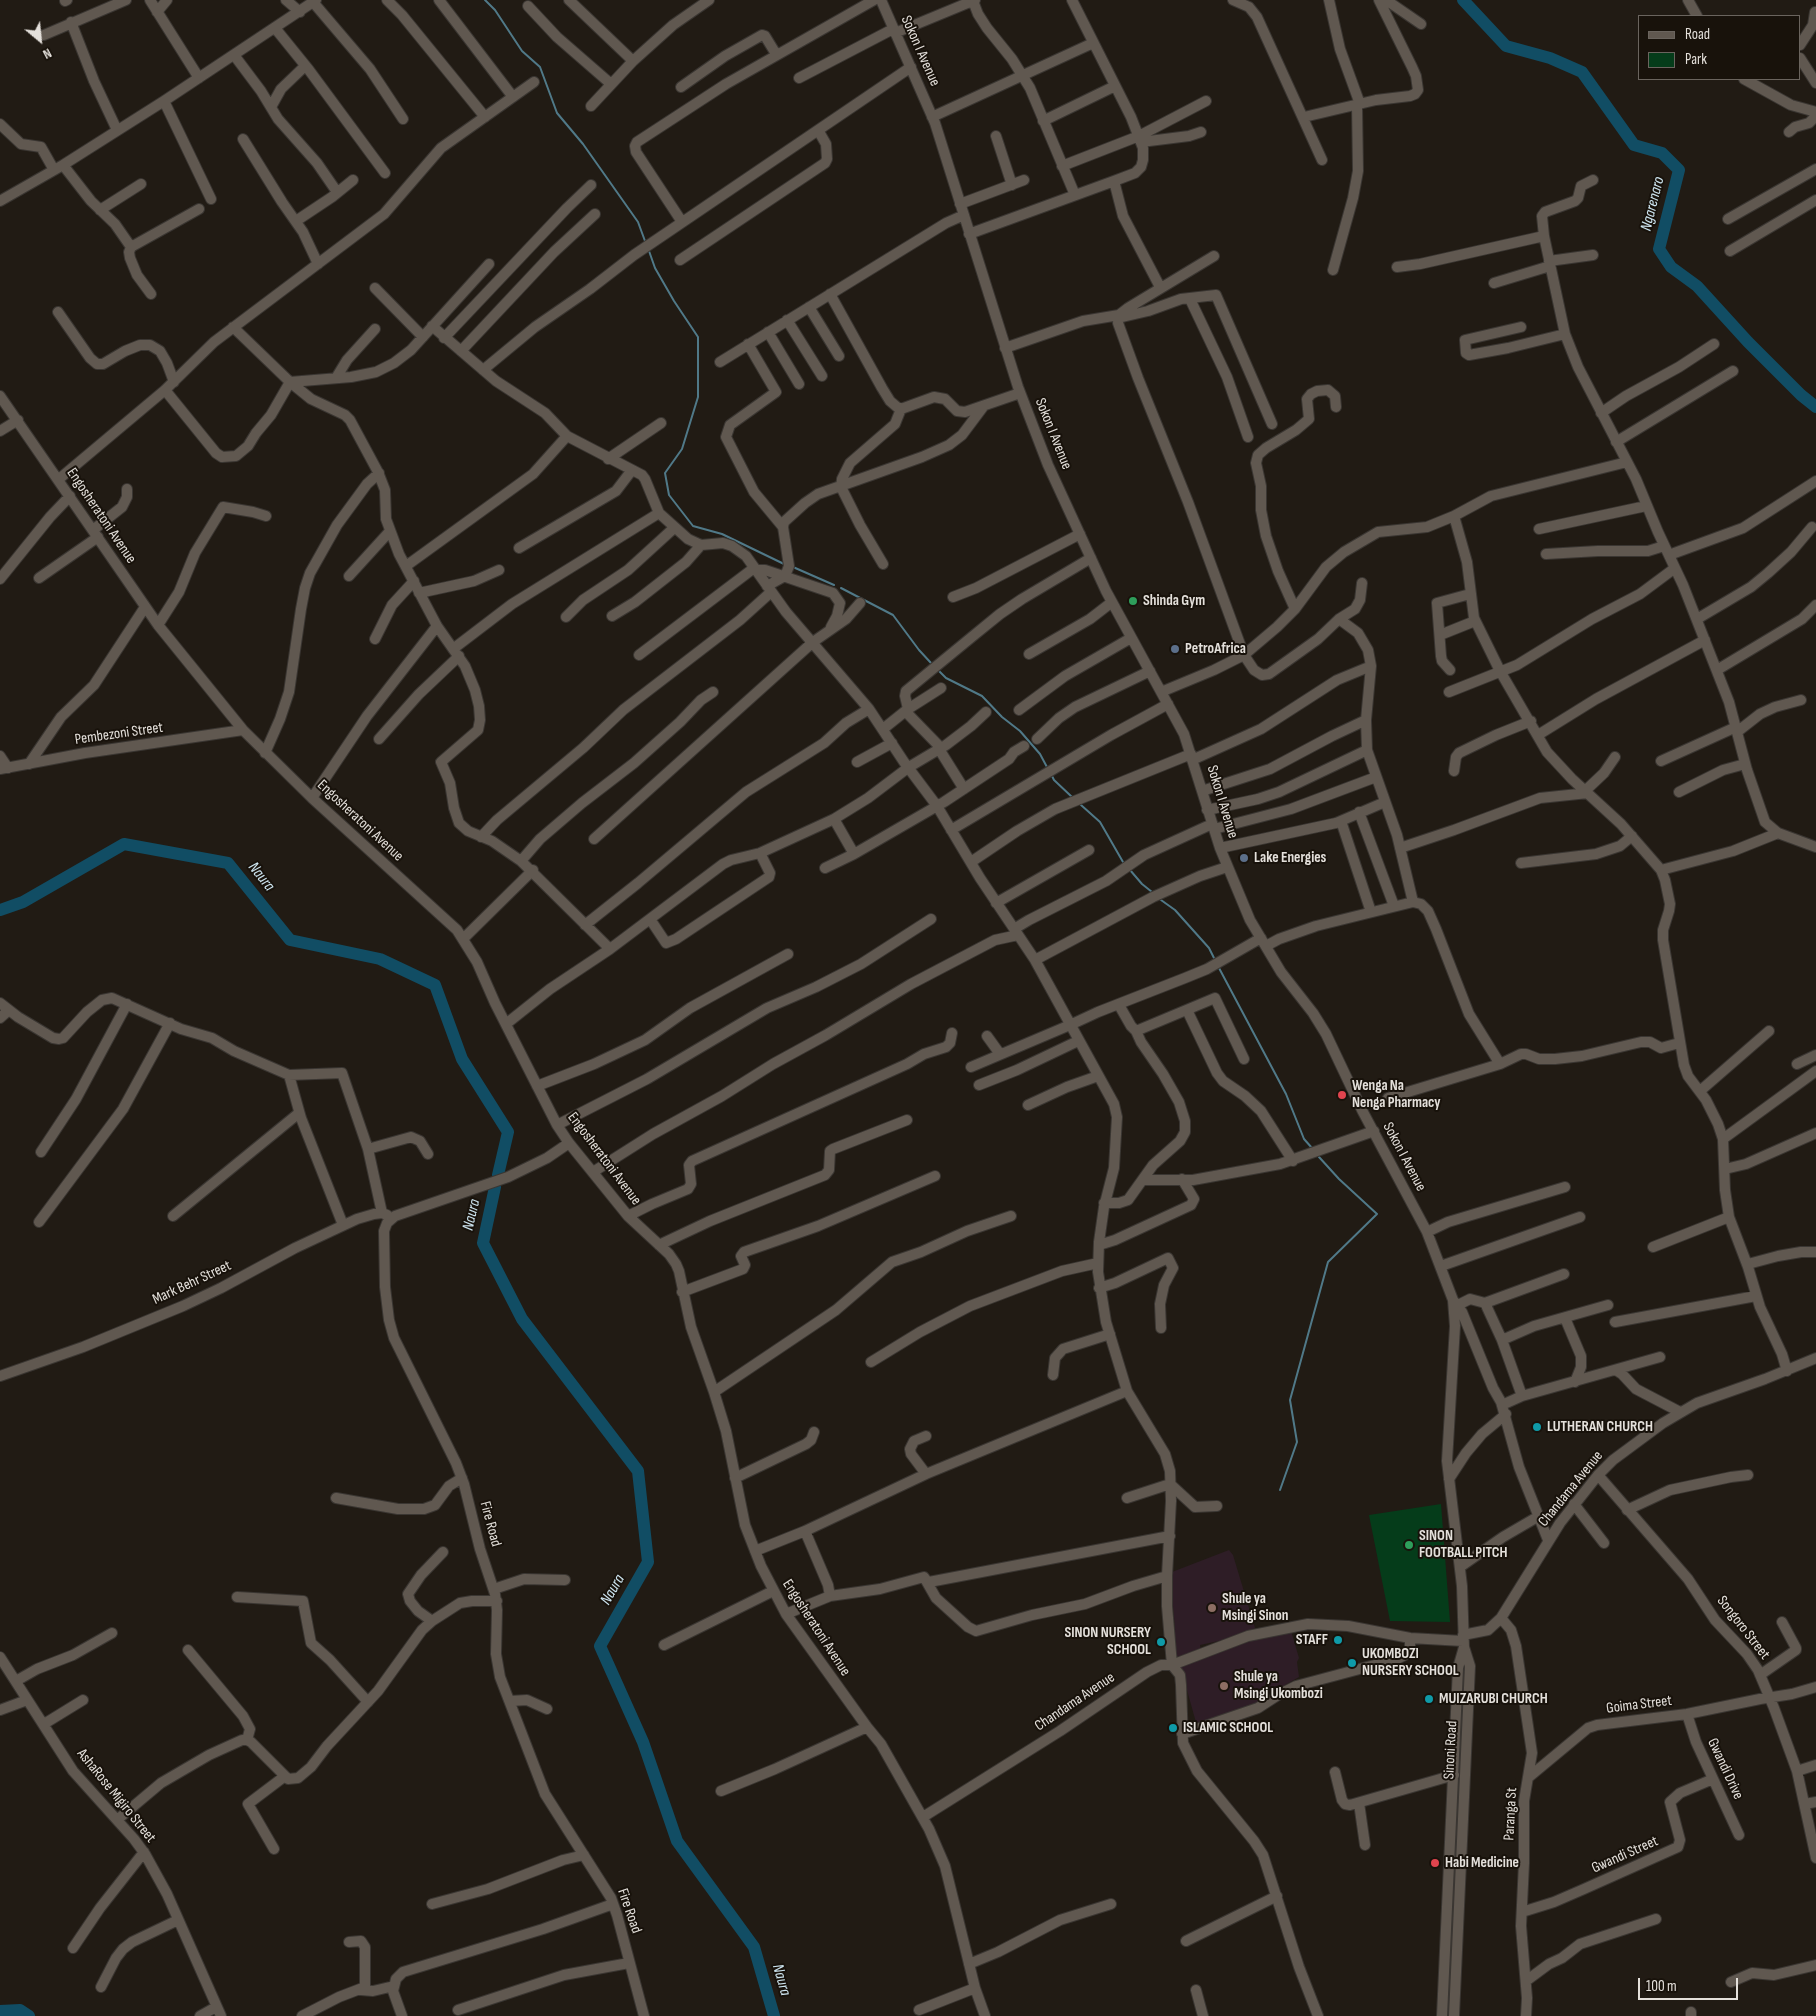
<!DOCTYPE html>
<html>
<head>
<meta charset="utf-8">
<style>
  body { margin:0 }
  #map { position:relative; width:1816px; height:2016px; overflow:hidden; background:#211b14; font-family:"Sofia Sans Condensed",sans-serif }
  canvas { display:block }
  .legend { position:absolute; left:1638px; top:15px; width:162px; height:65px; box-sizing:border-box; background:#18120b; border:1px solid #6a645e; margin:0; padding:6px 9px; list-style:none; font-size:15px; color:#e4e0db }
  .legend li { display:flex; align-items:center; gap:10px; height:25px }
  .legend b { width:25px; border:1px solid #6a645e }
  .north { position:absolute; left:15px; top:15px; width:50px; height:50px; -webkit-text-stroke:4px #18120b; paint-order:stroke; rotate:152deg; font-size:14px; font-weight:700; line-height:20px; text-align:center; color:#e4e0db }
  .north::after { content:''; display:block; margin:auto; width:18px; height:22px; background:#e4e0db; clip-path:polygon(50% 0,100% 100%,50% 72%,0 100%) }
  .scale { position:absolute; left:1638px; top:1978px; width:100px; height:22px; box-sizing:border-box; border:2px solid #e4e0db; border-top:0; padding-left:6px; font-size:15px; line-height:18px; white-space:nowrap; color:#e4e0db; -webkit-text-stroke:4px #18120b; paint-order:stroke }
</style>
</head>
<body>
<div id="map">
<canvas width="1816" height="2016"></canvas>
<ul class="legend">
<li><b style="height:6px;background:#605850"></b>Road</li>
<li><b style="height:14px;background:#053c1a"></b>Park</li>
</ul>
<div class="north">N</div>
<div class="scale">100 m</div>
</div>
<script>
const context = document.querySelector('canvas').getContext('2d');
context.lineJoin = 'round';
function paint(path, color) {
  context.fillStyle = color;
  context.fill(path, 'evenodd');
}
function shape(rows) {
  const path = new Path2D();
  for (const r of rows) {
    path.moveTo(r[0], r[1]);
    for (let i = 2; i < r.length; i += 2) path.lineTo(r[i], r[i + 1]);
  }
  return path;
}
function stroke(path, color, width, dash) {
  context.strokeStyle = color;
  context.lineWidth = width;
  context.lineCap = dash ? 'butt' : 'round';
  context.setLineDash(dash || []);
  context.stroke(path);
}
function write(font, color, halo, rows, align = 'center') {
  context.font = font + ' "Sofia Sans Condensed",sans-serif';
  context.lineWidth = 4;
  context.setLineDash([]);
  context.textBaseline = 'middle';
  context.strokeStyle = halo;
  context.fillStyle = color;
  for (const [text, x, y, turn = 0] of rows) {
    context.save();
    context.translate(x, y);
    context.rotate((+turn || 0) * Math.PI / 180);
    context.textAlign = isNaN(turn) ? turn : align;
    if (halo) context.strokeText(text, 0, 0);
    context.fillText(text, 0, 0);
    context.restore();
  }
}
paint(shape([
  [1229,1550,1233,1555,1236,1565,1255,1628,1228,1639,1200,1645,1201,1651,1173,1658,1172,1641,1175,1628,1171,1585,1172,1572],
  [1291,1631,1299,1658,1297,1662,1299,1677,1285,1685,1259,1704,1197,1726,1180,1665,1205,1654,1256,1639]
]), '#2e1d26');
paint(shape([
  [1441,1504,1450,1622,1390,1621,1369,1515]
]), '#053c1a');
stroke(shape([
  [485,0,495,10,522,51,540,67,557,113,583,144,638,222,645,241],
  [649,251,655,268,674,301,698,337,698,397,682,449,665,473,669,495,693,526,722,534,784,564],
  [793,567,834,585],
  [841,588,893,615,919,650,931,663],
  [939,671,946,678,982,696,1002,717,1020,731,1040,754,1048,769],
  [1052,776,1054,780,1072,797],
  [1081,805,1100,822,1123,862],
  [1130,870,1142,884,1152,892],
  [1161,900,1175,910,1209,948,1214,958],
  [1219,968,1286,1094,1304,1139,1312,1148],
  [1280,1490,1297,1442,1290,1400,1328,1262,1377,1214,1339,1179,1319,1157]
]), '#507988', 2);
stroke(shape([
  [1463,0,1506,46,1550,58,1582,72,1634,145,1662,153,1679,170,1659,249,1671,267,1697,286,1748,342,1801,395,1816,407],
  [0,910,23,902,124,844,228,863,290,940,380,959,435,985,462,1059,508,1132,498,1175],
  [495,1187,483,1243,522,1319,638,1471,648,1562,600,1646,643,1742,677,1841,754,1947,774,2016],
  [0,2011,20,2010,29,2016]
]), '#114d64', 12);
const minor = shape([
  [150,0,199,78],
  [286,0,300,12],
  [387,0,402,15,485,117],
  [439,0,513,97],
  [569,0,633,61],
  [881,0,935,123,1018,387,1048,465,1106,591,1184,734,1220,848,1250,920,1281,972,1313,1013,1326,1034,1363,1112,1427,1232,1453,1300,1455,1326,1447,1461,1462,1586,1464,1647,1470,1666,1454,2016],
  [1233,0,1249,7,1257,17,1322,160],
  [1329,0,1340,49,1360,104],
  [1386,0,1421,24],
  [1688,0,1697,16],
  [65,1,67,0],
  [973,1,978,14,987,28,1012,59,1030,88,1075,195],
  [313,2,370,69,403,119],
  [528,6,557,37,611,84],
  [157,12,167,0],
  [71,22,94,81,117,130],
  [275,28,309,70,385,173],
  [895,33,975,0],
  [44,35,126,0],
  [1800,45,1813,25,1815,12],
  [234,55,261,91,278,119,317,163,337,192],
  [1800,58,1816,83],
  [799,78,893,29],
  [1744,79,1791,105,1816,112],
  [681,87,725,56,762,35,765,36,776,54],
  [164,101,211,199],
  [591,106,633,61,673,25,709,0],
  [271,107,281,89,305,66],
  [932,117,1093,43],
  [1304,117,1376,100,1410,96,1415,94,1418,90,1416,76,1412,67,1379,0],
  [1043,121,1115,86],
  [0,124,21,144,41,147,54,170],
  [1789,132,1795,127,1809,123,1814,118,1816,113],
  [996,136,1012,185],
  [243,139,282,202,303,232,318,264],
  [1141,142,1189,136,1201,132],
  [63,165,91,201,115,224,131,247],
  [1062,166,1139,136,1206,101],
  [1593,180,1581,186,1578,198,1575,201,1545,212,1542,216,1544,236,1565,334,1578,367,1636,479,1658,532,1683,585,1729,702,1747,770,1765,822,1778,833],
  [1114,181,1123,216,1160,287],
  [0,201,63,165,164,101,316,0],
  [960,204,1024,180],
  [100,210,141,184],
  [1728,219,1816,169],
  [296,221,332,197,353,180],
  [682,222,636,152,635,146,637,142,726,84,874,0],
  [969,234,1114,181,1135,173,1141,167,1143,160,1143,148,1131,117,1072,0],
  [1730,251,1816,200],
  [1214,256,1128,308,1119,315,1118,323,1138,378,1188,502,1244,655,1254,670,1262,675,1269,674,1318,639,1339,619,1355,609,1360,600,1362,583],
  [680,260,825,163,827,159,826,144,818,130],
  [1549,261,1593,255],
  [1397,267,1420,264,1544,236],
  [1333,270,1353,198,1358,171,1357,105],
  [1494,283,1550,266],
  [375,288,423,337],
  [151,294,137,275,130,258,129,252,131,247,199,209],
  [830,294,882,388,890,401,897,407,901,409,934,397,945,399,957,411,965,412,1020,393],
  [1190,299,1227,377,1248,437],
  [809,307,839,356],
  [58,312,90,358,97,364,103,364,125,351,140,345,150,345,160,351,167,363,174,382],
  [1118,318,1148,311,1181,299,1216,295,1272,424],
  [787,320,822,376],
  [432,326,496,381,545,413,567,436,642,475,645,479,659,513,688,539,701,545,723,543,732,546,746,556,786,612,869,709,904,762,937,806,980,878,1035,960,1114,1104,1117,1117,1114,1168,1104,1207,1099,1242,1098,1272,1106,1322,1127,1391,1165,1454,1170,1471,1171,1501,1167,1576,1167,1606,1172,1665,1180,1675,1181,1685,1183,1743,1197,1771,1254,1841,1263,1855,1299,1967,1318,2016],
  [233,327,290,382,311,399,345,415,350,420,378,472,385,490,386,519,399,554,437,626,465,666,475,690,479,706,480,720,478,730,441,762,450,783,454,808,459,823,468,831,492,841,521,861,610,949],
  [1521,327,1465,340,1466,353,1469,355,1508,348,1565,334],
  [768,332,799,384],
  [444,338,567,208,591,185],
  [748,344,776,392,730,425,726,437,754,492,783,527],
  [1005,348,1083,321,1119,315],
  [461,351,554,252,595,214],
  [720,362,946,223,964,215],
  [483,370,535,327,590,289,634,255,911,67],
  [336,378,347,360,375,329],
  [165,390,216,453,222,457,236,456,248,446,256,433,271,415,290,382,351,377,376,372,394,363,411,350,489,264],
  [0,396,158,625,243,730,312,798,457,930,477,962,495,1003,557,1125,569,1143,628,1216,669,1254,676,1264,679,1271,691,1327,714,1392,726,1431,745,1525,761,1566,786,1614,867,1727,881,1744,929,1829,945,1866,975,1988,985,2016],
  [1601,413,1626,396,1679,367,1714,344],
  [0,431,18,420],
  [1616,442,1733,371],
  [608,459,661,423],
  [59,479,165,390,214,342,384,214,441,148,534,82],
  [1454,516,1467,562,1474,618,1500,671,1547,752,1572,779,1621,824,1661,870,1665,880,1670,904,1669,911,1663,930,1663,940,1684,1065,1688,1076,1706,1100,1718,1124,1723,1139,1725,1190,1729,1217,1748,1267,1760,1307,1782,1354,1787,1371],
  [1539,529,1646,506],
  [93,530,122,507,127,497,127,489],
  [519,548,616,491,632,470],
  [1546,554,1598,551,1648,551,1664,546],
  [1669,555,1743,528,1816,481],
  [883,564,860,525,841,487,842,479,850,463,895,424,901,409],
  [406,566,533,474,567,436],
  [756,570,765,570,780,575,833,593,840,603,837,616,831,627],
  [349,576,390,531],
  [39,578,98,537],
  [0,579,50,517,70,496],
  [767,586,785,576,789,566,783,527,784,522,805,503,818,494,922,457,949,445,962,435,983,407],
  [419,593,474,581,499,570],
  [953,597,976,588,1080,534],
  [1295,609,1278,571,1266,536,1261,510,1261,486,1256,463,1258,455,1266,448,1296,430,1309,419,1307,399,1311,394,1317,391,1328,390,1335,396,1336,407],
  [612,616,635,602,686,562,701,545],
  [566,617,583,600,628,570,674,528],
  [1339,619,1358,633,1368,650,1371,666,1366,720,1367,750,1397,835,1413,902],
  [1697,619,1751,587,1768,573,1791,552,1812,527],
  [158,625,179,592,195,553,223,507,253,512,266,516],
  [1440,635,1475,621],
  [375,639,392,605,414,581],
  [453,649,512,604,659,513],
  [1029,654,1090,619,1112,602],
  [639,655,754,568],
  [1450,670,1442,661,1441,656,1437,603,1470,594],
  [1717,670,1802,619,1816,605],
  [1161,692,1214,670,1244,655,1277,627,1295,609,1326,567,1344,552,1378,532,1427,527,1454,516,1491,496,1627,462],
  [1449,692,1517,665,1592,619,1640,594,1675,568],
  [908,709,941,688],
  [1019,710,1065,676,1131,638],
  [906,712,941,748],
  [883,729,908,709,905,696,906,691,973,636,1000,614,1022,599,1091,558],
  [1737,732,1760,714,1775,707,1801,700],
  [1538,735,1596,699,1705,640],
  [379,739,419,694,459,656],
  [1037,739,1059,718,1075,707,1150,671],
  [939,749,964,789],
  [265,753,280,719,289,692,301,609,305,588,310,573,337,525,367,484,379,473],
  [0,756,8,768],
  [1192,760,1261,729,1337,680,1371,666],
  [1661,761,1736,727],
  [857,762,892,743],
  [29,764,61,717,94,685,145,607],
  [0,769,85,753,243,730],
  [1454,771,1456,757,1459,753,1496,735,1531,721],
  [1202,791,1270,769,1332,736,1366,720],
  [1585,791,1604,773,1615,757],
  [1679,792,1723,770,1745,764],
  [312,798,367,716,437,626],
  [1207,810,1258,799,1279,792,1367,750],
  [1359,812,1394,906],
  [834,819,854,854],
  [1341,821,1371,912],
  [1214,829,1291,809,1376,777],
  [951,830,1111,735,1168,704],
  [481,837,497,820,583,748,623,710,740,620,771,592],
  [594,839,813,642,846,619,860,603],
  [1220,848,1336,823,1385,802],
  [1400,848,1454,830,1540,798,1588,793],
  [521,861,540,839,582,803,634,763,680,722,701,700,713,692],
  [971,862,1017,831,1055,809,1191,754],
  [1521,863,1596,854,1620,846,1632,836],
  [825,868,854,854,944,802,1009,759,1014,752,1024,746],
  [1661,870,1733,851,1778,833,1816,847],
  [996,903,1089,850],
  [650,919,666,943,676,939,769,877,770,873,760,853],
  [585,925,638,883,746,792,824,743,846,723,869,709],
  [1014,929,1029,920,1106,881,1144,855,1212,824],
  [463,939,533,870],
  [1266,946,1279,939,1316,926,1413,902,1421,904,1428,911,1436,929,1469,1014,1500,1064],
  [1035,960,1153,897,1200,876,1227,867],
  [0,1003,18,1017,53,1038,59,1039,63,1038,87,1012,102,1000,112,998,181,1029,212,1038,234,1051,289,1075,342,1073,368,1149,382,1213],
  [1119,1005,1131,1026,1136,1031,1215,998,1244,1059],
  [1187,1010,1217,1073,1223,1081,1245,1096,1261,1111,1293,1161],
  [0,1018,9,1010],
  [506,1024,550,989,610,949,723,864,731,860,760,853,834,819,868,798,909,767,946,745,971,726,986,712],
  [987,1036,1000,1054],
  [1797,1064,1816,1055],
  [971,1067,1070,1025,1098,1012,1185,978,1207,969,1261,938],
  [289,1075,301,1118,343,1225],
  [979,1085,1017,1070,1078,1041],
  [537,1086,594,1064,645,1040,690,1008,788,954],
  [1700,1091,1769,1031],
  [1388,1098,1500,1064,1521,1054,1526,1054,1539,1059,1555,1059,1582,1056,1641,1042,1650,1042,1661,1048,1679,1043],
  [1028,1105,1067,1087,1098,1076],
  [557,1125,647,1079,767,1008,816,987,861,964,931,919],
  [1723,1139,1816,1071],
  [569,1143,547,1158,508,1177,395,1216,387,1223,384,1231,385,1287,389,1320,394,1338,456,1463,464,1484,480,1549,495,1594,497,1610,496,1654,500,1677,545,1794,611,1898,617,1915,644,2016],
  [368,1149,411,1137,420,1141,428,1154],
  [41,1152,76,1099,127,1004],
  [1725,1169,1746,1164,1816,1133],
  [593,1172,653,1134,722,1096,773,1064,826,1035,911,984,995,940,1018,935],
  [1143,1180,1193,1180,1280,1164,1374,1131],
  [1104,1203,1119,1203,1128,1200,1153,1165,1180,1141,1185,1132,1185,1121,1179,1102,1163,1074,1141,1042,1136,1031],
  [173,1216,299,1113],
  [628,1216,652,1204,688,1189,691,1184,689,1165,692,1161,907,1064,924,1054,946,1047,950,1043,952,1033],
  [39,1222,123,1109,170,1023],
  [1427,1232,1448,1222,1565,1187],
  [659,1245,710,1221,825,1175,829,1170,830,1151,833,1149,907,1120],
  [1099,1245,1115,1240,1191,1205,1194,1199,1182,1179],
  [1653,1247,1729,1217],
  [1748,1264,1778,1256,1801,1252,1816,1252],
  [1441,1266,1580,1217],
  [1099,1288,1115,1283,1168,1258,1173,1268,1164,1285,1160,1304,1161,1328],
  [682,1292,743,1269,745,1265,741,1256,744,1252,818,1226,935,1176],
  [1453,1300,1462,1312,1493,1388,1501,1402,1519,1467,1548,1540],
  [1485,1303,1502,1340,1522,1396],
  [1458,1305,1470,1299,1485,1303,1564,1274],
  [1565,1318,1581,1356,1581,1367,1575,1382],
  [1615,1322,1756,1296],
  [1502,1340,1534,1326,1608,1305],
  [871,1362,920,1332,970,1306,1062,1271,1098,1263],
  [1616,1370,1622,1374,1636,1389,1680,1412],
  [1053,1375,1055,1358,1063,1349,1110,1334],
  [0,1376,83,1347,183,1306,221,1288,295,1248,357,1219,374,1214,382,1213,387,1215],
  [714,1392,836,1310,892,1262,921,1252,967,1231,1011,1216],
  [1502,1405,1522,1396,1660,1357],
  [926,1474,911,1454,910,1449,914,1441,926,1436],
  [1598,1475,1688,1579,1715,1620,1747,1654,1758,1670,1774,1708,1797,1771,1816,1858],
  [735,1478,806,1444,811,1440,814,1432],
  [1449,1479,1466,1453,1482,1434,1506,1414],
  [336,1498,398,1509,424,1509,435,1505,449,1486,462,1478],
  [1127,1498,1170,1484,1195,1507,1217,1506],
  [1574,1504,1604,1543],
  [1627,1510,1670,1490,1731,1477,1748,1475],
  [805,1531,828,1585,830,1596],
  [755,1551,805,1531,926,1474,1127,1391],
  [1460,1567,1503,1537,1539,1516],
  [929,1582,1170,1536],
  [494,1589,524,1579,565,1580],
  [237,1597,303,1601,311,1643,330,1660,368,1702],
  [786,1614,830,1596,880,1589,924,1577,936,1598,968,1627,976,1631,1032,1615,1085,1604,1133,1586,1167,1576],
  [1501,1618,1511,1630,1516,1646,1532,1753,1524,1801,1524,1863,1521,1926,1527,1998,1526,2016],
  [432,1621,418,1611,410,1601,408,1594,421,1575,443,1552],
  [1463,1635,1488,1630,1501,1618,1560,1523,1598,1475,1613,1460,1663,1423,1697,1403,1765,1379,1816,1358],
  [664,1645,773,1591],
  [188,1650,243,1716,250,1729,247,1740],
  [0,1657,73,1771,134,1839,145,1854,167,1894,221,2016],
  [1760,1675,1796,1650,1796,1648,1782,1622],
  [16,1681,37,1669,73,1655,112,1633],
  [510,1701,527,1700,547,1709],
  [0,1710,27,1700],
  [1687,1714,1696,1742,1739,1835],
  [44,1724,83,1700],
  [1182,1734,1258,1708,1278,1695,1296,1686,1397,1659,1405,1655,1410,1649,1410,1638],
  [1797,1771,1816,1765],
  [1335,1772,1342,1800,1345,1804,1350,1805,1454,1775],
  [1529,1777,1588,1728,1597,1725,1687,1714,1760,1699,1792,1694,1816,1687],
  [721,1791,775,1769,867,1727],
  [1359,1803,1365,1845],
  [1805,1804,1816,1802],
  [923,1817,1060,1731,1147,1672,1161,1665,1172,1665,1248,1636,1308,1624,1348,1626,1410,1638,1463,1641],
  [117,1820,161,1783,209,1755,242,1740,247,1740,251,1742,288,1779,298,1778,311,1767,327,1746,378,1691,422,1630,432,1621,460,1603,472,1601,497,1601],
  [274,1849,248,1804,285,1776],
  [432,1904,488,1889,563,1860,584,1855],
  [1522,1912,1554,1902,1584,1889,1678,1847,1680,1840,1670,1802,1680,1793,1713,1779],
  [1186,1941,1277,1896],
  [73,1948,100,1908,144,1852],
  [969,1964,998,1952,1060,1920,1111,1904],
  [1526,1981,1549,1964,1562,1958,1580,1944,1656,1919],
  [1731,1982,1752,1973,1774,1975,1816,1965],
  [101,1987,116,1958,123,1949,132,1942,178,1920],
  [361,1990,373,1991,394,1986],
  [1196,1990,1203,2016],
  [458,2010,564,1975,629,1963],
  [919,2010,975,1988],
  [1691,2012,1691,2016],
  [200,2016,216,2007],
  [302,2016,339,1997,365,1987,365,1947,361,1941,349,1942],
  [402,2016,393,1991,396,1979,403,1972,543,1929,613,1904],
  [1442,2016,1458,1668,1464,1647]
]);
stroke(minor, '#3a3632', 12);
stroke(minor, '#605850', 10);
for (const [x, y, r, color] of [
  [1133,601,5,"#2e9e5b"],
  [1175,649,5,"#5c6f8a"],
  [1244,858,5,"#5c6f8a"],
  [1342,1095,5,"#e0444e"],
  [1537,1427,5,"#0f9aa8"],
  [1409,1545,5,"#2e9e5b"],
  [1212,1608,5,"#8d6e63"],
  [1338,1640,5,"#0f9aa8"],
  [1161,1642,5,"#0f9aa8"],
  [1352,1663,5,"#0f9aa8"],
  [1224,1686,5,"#8d6e63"],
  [1429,1699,5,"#0f9aa8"],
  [1173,1728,5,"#0f9aa8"],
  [1435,1863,5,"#e0444e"]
]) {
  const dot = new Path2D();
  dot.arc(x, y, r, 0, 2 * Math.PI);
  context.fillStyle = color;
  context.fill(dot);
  stroke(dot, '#18120b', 2);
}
write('15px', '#e4e0db', '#18120b', [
  ["Sokon I Avenue",920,51,66],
  ["Sokon I Avenue",1053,434,68],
  ["Engosheratoni Avenue",101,516,56],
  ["Pembezoni Street",119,734,-8],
  ["Sokon I Avenue",1222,802,73],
  ["Engosheratoni Avenue",360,821,43],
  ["Sokon I Avenue",1404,1157,62],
  ["Engosheratoni Avenue",604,1159,53],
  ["Mark Behr Street",192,1283,-25],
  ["Chandama Avenue",1571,1489,-51],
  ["Fire Road",490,1524,75],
  ["Engosheratoni Avenue",816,1628,57],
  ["Songoro Street",1743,1628,52],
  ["Chandama Avenue",1075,1702,-34],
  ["Goima Street",1639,1705,-7],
  ["Sinoni Road",1451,1750,-87],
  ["Gwandi Drive",1725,1769,65],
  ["AshaRose Migiro Street",116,1796,51],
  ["Paranga St",1511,1814,-87],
  ["Gwandi Street",1625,1855,-24],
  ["Fire Road",629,1911,71]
]);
write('bold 15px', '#e4e0db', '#18120b', [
  ["Shinda Gym",1143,601],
  ["PetroAfrica",1185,649],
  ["Lake Energies",1254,858],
  ["Wenga Na",1352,1086],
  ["Nenga Pharmacy",1352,1103],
  ["LUTHERAN CHURCH",1547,1427],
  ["SINON",1419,1536],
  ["FOOTBALL PITCH",1419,1553],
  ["Shule ya",1222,1599],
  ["Msingi Sinon",1222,1616],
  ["SINON NURSERY",1151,1633,"right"],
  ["SCHOOL",1151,1650,"right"],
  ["STAFF",1328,1640,"right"],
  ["UKOMBOZI",1362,1654],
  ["NURSERY SCHOOL",1362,1671],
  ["Shule ya",1234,1677],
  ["Msingi Ukombozi",1234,1694],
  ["MUIZARUBI CHURCH",1439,1699],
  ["ISLAMIC SCHOOL",1183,1728],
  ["Habi Medicine",1445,1863]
], 'left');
write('italic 16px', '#cee5f0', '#18120b', [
  ["Ngarenaro",1653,204,-76],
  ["Naura",261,877,52],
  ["Naura",472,1215,-77],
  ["Naura",613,1590,-60],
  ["Naura",781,1980,74]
]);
</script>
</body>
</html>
